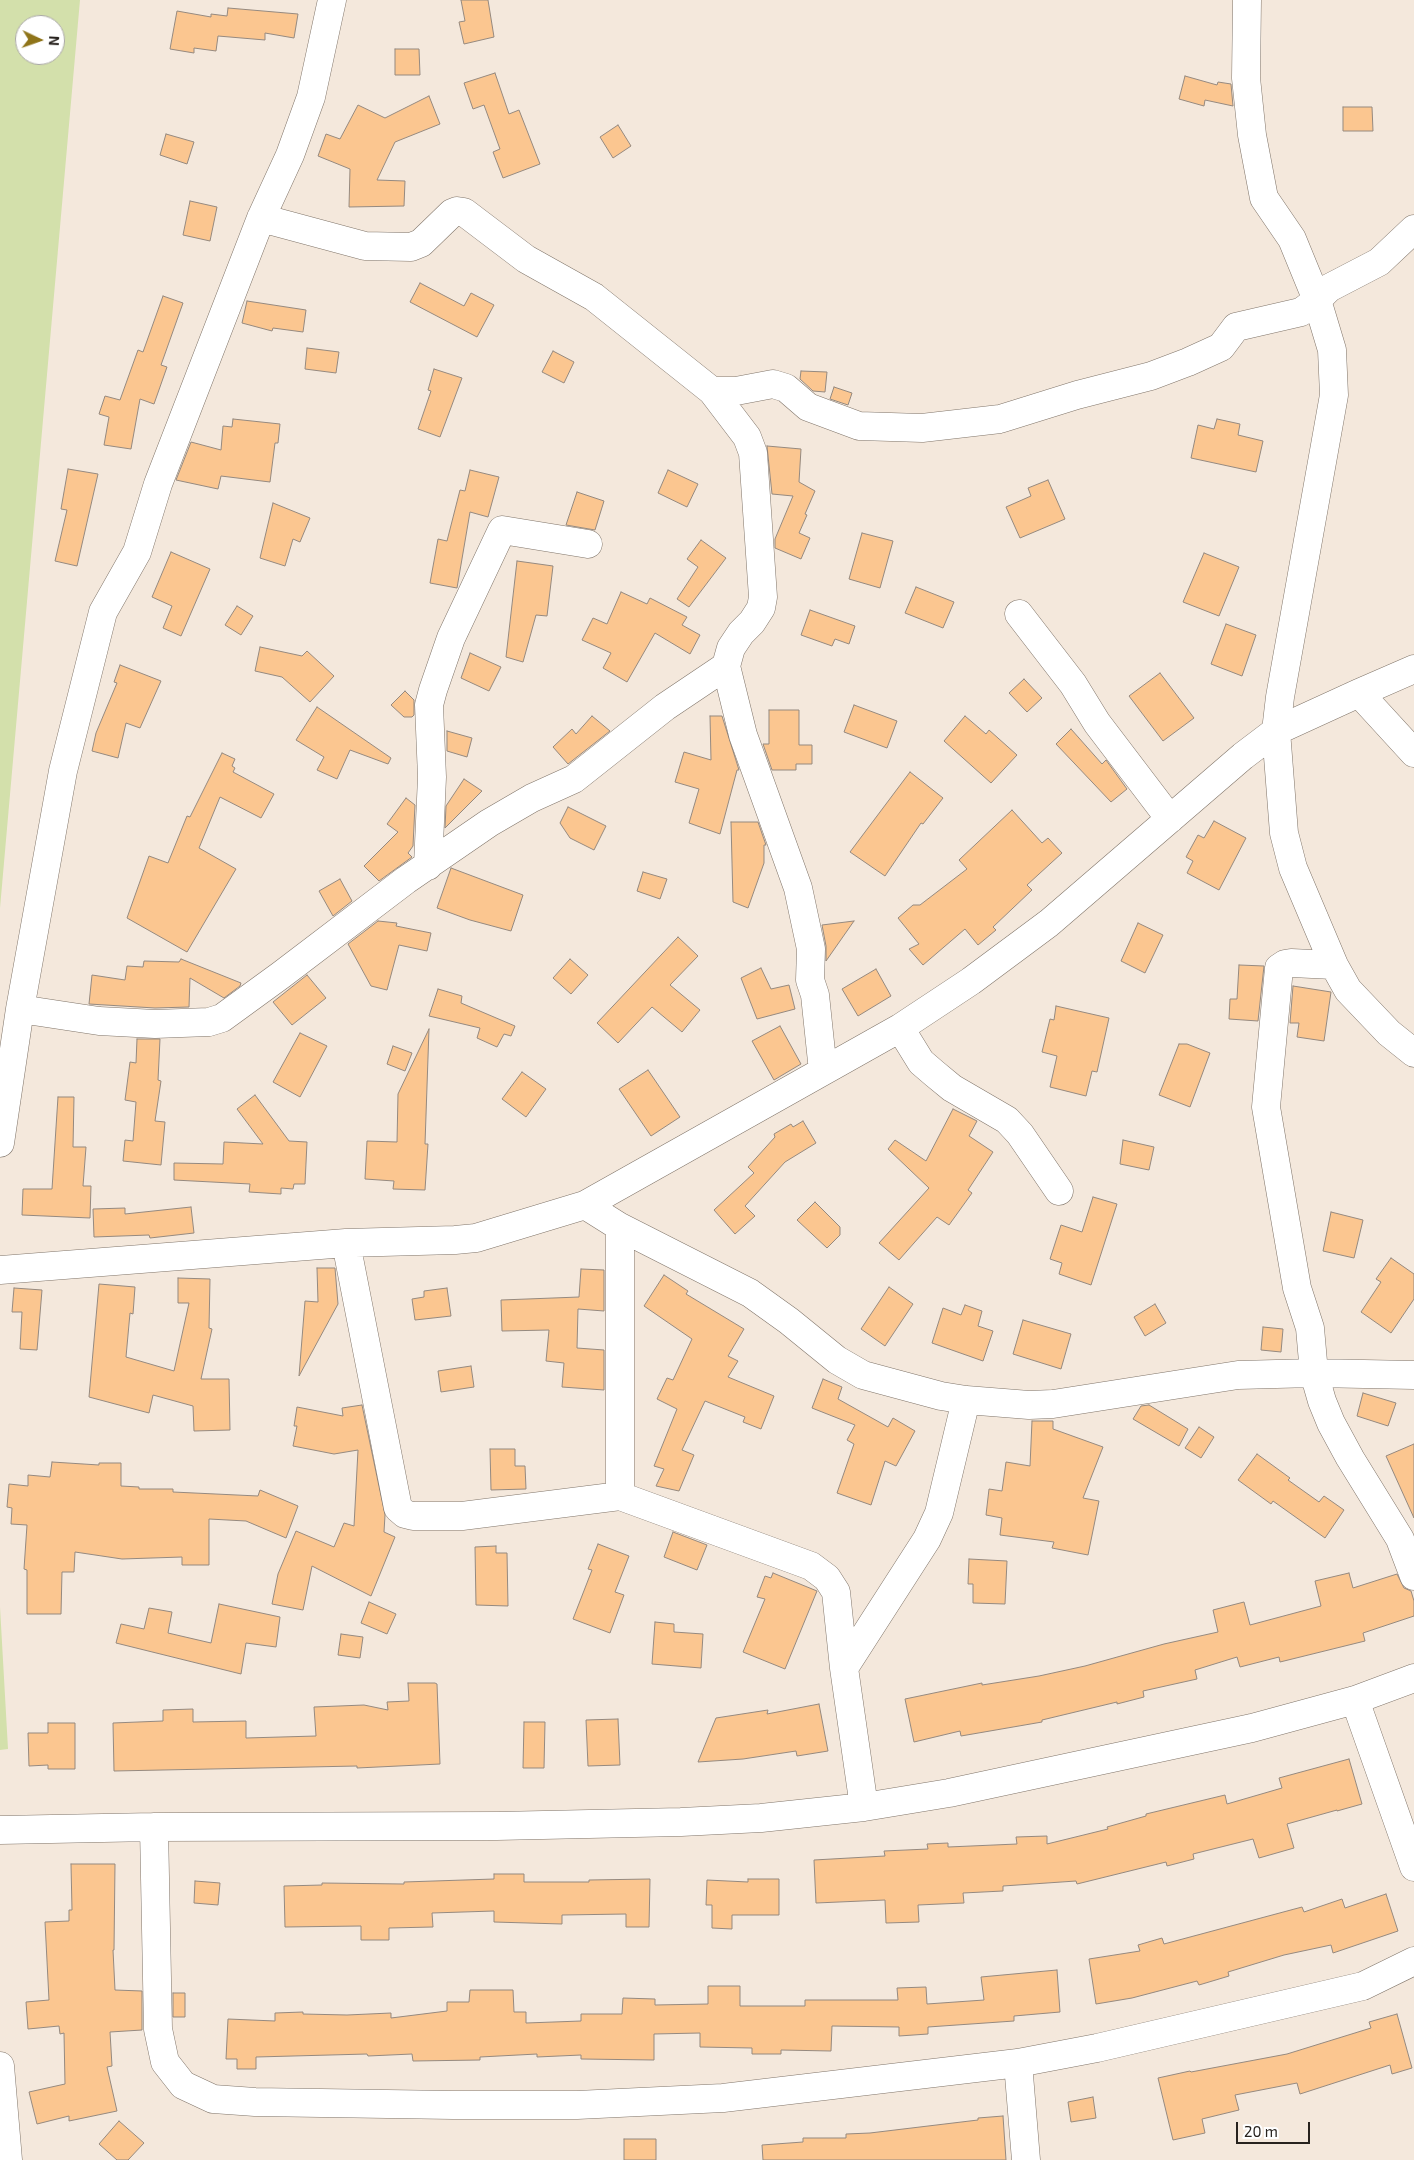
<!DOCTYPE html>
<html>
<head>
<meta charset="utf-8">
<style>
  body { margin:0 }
  #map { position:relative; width:1414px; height:2160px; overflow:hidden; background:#f4e8dc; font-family:"Exo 2",sans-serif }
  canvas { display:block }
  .north { position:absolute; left:15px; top:15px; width:50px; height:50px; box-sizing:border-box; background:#fff; border:1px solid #a9a7a5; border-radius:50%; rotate:93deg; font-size:14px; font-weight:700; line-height:20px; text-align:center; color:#27221e }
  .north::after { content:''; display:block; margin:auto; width:18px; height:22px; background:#8f7419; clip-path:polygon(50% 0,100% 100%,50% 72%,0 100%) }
  .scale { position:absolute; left:1236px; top:2122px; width:74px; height:22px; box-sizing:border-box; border:2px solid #27221e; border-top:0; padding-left:6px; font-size:15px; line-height:18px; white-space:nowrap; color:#27221e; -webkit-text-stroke:4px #fff; paint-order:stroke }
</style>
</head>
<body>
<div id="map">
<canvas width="1414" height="2160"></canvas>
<div class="north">N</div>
<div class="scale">20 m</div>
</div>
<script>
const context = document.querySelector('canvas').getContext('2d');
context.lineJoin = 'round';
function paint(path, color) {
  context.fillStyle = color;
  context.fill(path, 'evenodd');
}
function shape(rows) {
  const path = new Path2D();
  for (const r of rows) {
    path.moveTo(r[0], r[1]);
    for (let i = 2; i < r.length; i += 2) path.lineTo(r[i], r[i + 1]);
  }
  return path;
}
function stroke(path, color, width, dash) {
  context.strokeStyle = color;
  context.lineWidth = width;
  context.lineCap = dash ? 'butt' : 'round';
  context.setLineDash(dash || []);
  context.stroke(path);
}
paint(shape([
  [0,0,80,0,0,908],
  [25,25,55,25,55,55,25,55],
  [0,1607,8,1749,0,1750]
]), '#d3e0ab');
const building = shape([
  [461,0,488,0,494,37,464,44,459,22,465,21,461,0],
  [228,8,298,14,294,38,265,33,265,40,218,36,216,51,194,48,194,53,170,49,177,11,211,17,211,14,227,16,228,8],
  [395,49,419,49,420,75,395,75,395,49],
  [495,73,509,114,519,110,540,164,503,178,493,152,500,149,484,105,473,109,464,83,495,73],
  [1185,76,1217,85,1218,82,1231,84,1233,106,1205,100,1204,106,1179,99,1185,76],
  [429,96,440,124,395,142,377,180,405,181,404,206,349,207,350,169,318,156,326,134,340,139,358,105,385,118,429,96],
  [1343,107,1372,107,1373,131,1343,131,1343,107],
  [618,125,631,146,613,158,600,137,618,125],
  [166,134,194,142,187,164,160,155,166,134],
  [190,201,217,207,210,241,183,235,190,201],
  [420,283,464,306,471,293,494,305,477,337,410,302,420,283],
  [163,296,183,303,161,365,167,367,154,404,140,399,131,449,104,445,109,417,99,414,105,396,120,400,138,350,143,352,163,296],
  [247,301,306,310,303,332,273,328,272,331,242,323,247,301],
  [307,348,339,352,336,373,305,369,307,348],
  [553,351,574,362,564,383,542,372,553,351],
  [434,369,462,378,440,437,418,429,431,391,428,390,434,369],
  [801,371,827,372,825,392,813,391,800,379,801,371],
  [834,387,852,393,848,405,830,399,834,387],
  [233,419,280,424,278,443,275,443,270,482,221,476,218,489,176,480,191,442,221,450,223,426,232,427,233,419],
  [1217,419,1240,424,1238,435,1263,441,1256,472,1191,458,1198,425,1214,429,1217,419],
  [767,446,801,449,799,482,815,491,805,514,807,515,799,533,810,538,801,559,775,548,775,539,793,496,772,494,767,446],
  [68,469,98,474,77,566,55,561,67,510,61,509,68,469],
  [470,470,499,477,488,517,470,512,457,588,430,583,438,539,447,541,460,490,465,491,470,470],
  [668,470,698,484,687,507,658,493,668,470],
  [1048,480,1065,519,1020,538,1006,507,1031,496,1028,488,1048,480],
  [577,492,604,501,595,530,566,525,577,492],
  [273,503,310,518,300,542,293,539,285,566,260,558,273,503],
  [862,533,893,541,880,588,849,579,862,533],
  [701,540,726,558,689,607,677,599,698,567,687,559,701,540],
  [171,552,210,569,181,636,163,628,172,606,152,597,171,552],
  [1204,553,1239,567,1219,616,1183,602,1204,553],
  [517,561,553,566,547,616,536,615,523,662,506,657,517,561],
  [916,587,954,602,943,628,905,613,916,587],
  [621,592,647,604,650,598,687,617,682,625,700,635,690,654,655,633,627,682,603,668,611,653,582,640,593,618,607,624,621,592],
  [237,606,253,616,241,635,225,625,237,606],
  [810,610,855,626,849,644,835,639,832,646,801,635,810,610],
  [1226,624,1256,635,1242,676,1211,664,1226,624],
  [260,647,302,656,307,651,334,676,310,702,282,677,255,671,260,647],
  [470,653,501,667,489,691,461,678,470,653],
  [120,665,161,681,140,728,126,723,118,758,92,751,96,733,117,683,114,682,120,665],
  [1160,673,1194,718,1163,741,1129,696,1160,673],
  [1024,679,1042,698,1027,712,1009,693,1024,679],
  [405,691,414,700,414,715,412,717,404,717,391,705,405,691],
  [854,705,897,721,887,748,844,732,854,705],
  [317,707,391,758,388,764,350,750,337,779,317,770,324,757,296,740,317,707],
  [769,710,799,710,799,745,812,745,812,764,796,764,796,770,772,770,763,744,769,744,769,710],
  [592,716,610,731,568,764,553,747,572,729,576,734,592,716],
  [710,716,722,716,739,770,737,770,720,834,689,823,699,789,675,782,684,752,711,760,710,716],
  [965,716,986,734,989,730,1017,755,991,783,944,741,965,716],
  [1071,729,1102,764,1106,760,1127,789,1111,802,1056,744,1071,729],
  [447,731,472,738,467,757,447,751,447,731],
  [222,753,235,759,232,766,235,768,233,772,274,794,261,818,220,797,199,848,236,869,187,952,127,918,149,856,168,863,187,816,190,817,222,753],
  [910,772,943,798,923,824,921,823,885,876,850,852,910,772],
  [464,779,482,791,445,828,446,806,464,779],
  [406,798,415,805,413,846,408,853,412,857,379,881,364,866,398,832,387,824,406,798],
  [568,807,606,826,594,850,570,838,560,823,568,807],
  [1012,810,1042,843,1048,838,1062,853,1027,885,1032,890,993,927,996,930,978,945,965,929,923,965,909,949,919,944,898,918,913,905,920,905,967,869,959,860,1012,810],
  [1214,821,1246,838,1219,890,1187,873,1193,861,1186,857,1198,835,1204,838,1214,821],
  [731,822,758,822,766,845,764,845,764,863,748,908,733,902,731,822],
  [451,868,523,895,511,931,470,920,437,908,451,868],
  [643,872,667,879,660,899,637,891,643,872],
  [340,879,352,901,333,916,319,891,340,879],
  [378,921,397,923,396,926,431,933,427,951,399,945,387,990,371,986,348,944,378,921],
  [854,921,826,961,826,946,822,925,854,921],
  [1138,923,1163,935,1145,973,1121,961,1138,923],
  [678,937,698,956,670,985,700,1010,682,1032,652,1007,618,1043,597,1023,678,937],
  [181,959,241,983,240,986,224,998,190,978,189,1007,155,1008,89,1004,92,975,125,980,127,966,143,967,144,961,179,962,181,959],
  [570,959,588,975,571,994,553,978,570,959],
  [1239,965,1264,966,1258,1021,1229,1019,1230,999,1237,999,1239,965],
  [761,968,771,989,789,985,795,1009,757,1019,741,978,761,968],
  [876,969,891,996,858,1016,842,989,876,969],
  [307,975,326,998,292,1025,273,1002,307,975],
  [1293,986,1331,992,1324,1041,1297,1037,1299,1023,1290,1023,1293,986],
  [438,989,462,996,461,1003,515,1026,511,1036,504,1034,497,1047,477,1038,480,1028,429,1016,438,989],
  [1056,1006,1109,1018,1097,1072,1092,1071,1086,1096,1050,1087,1057,1056,1042,1052,1050,1019,1054,1020,1056,1006],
  [780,1026,801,1064,774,1080,752,1041,780,1026],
  [429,1029,425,1144,428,1144,425,1190,393,1189,394,1181,365,1179,367,1141,397,1142,398,1094,429,1029],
  [300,1033,327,1046,300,1097,273,1082,300,1033],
  [137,1039,160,1039,158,1080,161,1081,155,1121,165,1122,161,1165,123,1161,125,1140,133,1141,136,1102,125,1100,130,1062,136,1063,137,1039],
  [1179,1044,1187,1044,1210,1053,1190,1107,1159,1095,1179,1044],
  [393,1046,412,1053,405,1071,387,1064,393,1046],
  [648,1070,680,1117,651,1136,619,1089,648,1070],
  [522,1072,546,1089,526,1117,502,1099,522,1072],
  [255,1095,289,1141,307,1142,305,1184,294,1184,293,1189,281,1188,281,1194,249,1192,250,1184,174,1180,174,1163,223,1164,224,1142,263,1144,237,1109,255,1095],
  [58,1097,74,1097,73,1147,86,1147,83,1186,91,1186,90,1218,22,1215,23,1189,52,1189,58,1097],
  [953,1109,977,1121,969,1136,993,1152,968,1190,972,1193,949,1225,937,1217,899,1260,879,1243,929,1188,888,1149,895,1140,926,1161,953,1109],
  [803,1121,816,1143,785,1162,745,1206,755,1216,735,1234,714,1210,754,1173,748,1167,775,1137,774,1134,791,1124,793,1127,803,1121],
  [1123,1140,1154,1147,1149,1170,1120,1164,1123,1140],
  [1093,1197,1117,1204,1091,1285,1059,1274,1062,1263,1050,1259,1061,1225,1082,1232,1093,1197],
  [815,1202,840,1227,840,1235,827,1248,797,1220,815,1202],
  [191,1207,194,1233,150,1238,149,1235,94,1237,93,1209,125,1208,125,1214,191,1207],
  [1331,1212,1363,1220,1354,1258,1323,1251,1331,1212],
  [1391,1258,1414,1274,1414,1299,1391,1333,1361,1312,1381,1282,1376,1279,1391,1258],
  [317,1268,335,1268,338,1304,299,1376,305,1301,318,1302,317,1268],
  [581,1269,604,1270,604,1311,578,1309,577,1348,604,1350,604,1390,562,1387,564,1363,546,1361,549,1330,502,1331,501,1300,579,1297,581,1269],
  [664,1275,688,1291,686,1294,744,1329,728,1356,738,1361,728,1377,774,1396,761,1429,743,1422,745,1417,705,1401,682,1450,694,1455,679,1491,656,1486,664,1469,654,1466,677,1409,657,1399,667,1378,673,1380,692,1339,644,1306,664,1275],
  [178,1278,210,1279,209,1328,212,1329,201,1379,229,1379,230,1430,194,1431,193,1406,153,1395,149,1413,89,1397,99,1284,135,1287,133,1314,130,1313,126,1357,174,1371,189,1303,178,1303,178,1278],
  [889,1287,913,1304,885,1346,861,1329,889,1287],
  [14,1288,42,1290,37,1350,20,1349,22,1312,12,1312,14,1288],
  [447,1288,451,1316,415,1320,412,1299,424,1297,424,1291,447,1288],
  [1155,1304,1166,1323,1145,1336,1134,1317,1155,1304],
  [965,1305,982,1311,978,1326,993,1331,983,1361,932,1343,943,1308,961,1315,965,1305],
  [1023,1320,1071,1334,1061,1369,1013,1354,1023,1320],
  [1263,1327,1283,1329,1281,1352,1261,1350,1263,1327],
  [471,1366,474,1387,441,1392,438,1371,471,1366],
  [823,1379,842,1387,838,1399,888,1427,893,1418,915,1431,896,1466,885,1461,871,1505,837,1493,854,1444,847,1440,855,1425,812,1408,823,1379],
  [1363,1393,1396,1403,1388,1426,1357,1416,1363,1393],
  [362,1405,385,1515,384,1532,395,1537,371,1596,312,1566,303,1610,272,1604,278,1574,296,1531,334,1547,344,1523,354,1526,358,1450,334,1454,293,1446,297,1426,294,1426,297,1407,343,1416,342,1408,362,1405],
  [1149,1405,1188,1429,1179,1446,1133,1419,1141,1406,1149,1405],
  [1032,1421,1053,1421,1053,1429,1103,1447,1083,1498,1099,1501,1088,1555,1052,1548,1054,1542,1000,1535,1002,1518,986,1515,989,1489,1002,1491,1006,1462,1030,1466,1032,1421],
  [1199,1427,1214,1437,1201,1458,1185,1448,1199,1427],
  [1414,1444,1414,1518,1386,1456,1414,1444],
  [490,1449,515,1449,515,1466,525,1466,526,1489,491,1490,490,1449],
  [1257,1454,1290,1478,1288,1480,1319,1502,1324,1496,1344,1510,1325,1538,1273,1501,1271,1504,1238,1480,1257,1454],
  [52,1462,99,1465,99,1463,121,1463,121,1486,139,1487,139,1489,173,1489,173,1492,258,1496,260,1490,298,1506,286,1538,246,1521,209,1519,209,1565,182,1565,182,1557,122,1559,75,1552,74,1572,62,1572,61,1614,27,1614,27,1570,24,1569,27,1525,11,1524,12,1508,7,1507,9,1484,28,1486,28,1475,50,1477,52,1462],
  [673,1532,707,1545,697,1570,664,1557,673,1532],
  [598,1544,629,1556,615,1592,624,1595,610,1633,573,1619,592,1570,588,1569,598,1544],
  [496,1546,496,1553,507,1553,508,1606,476,1605,475,1547,496,1546],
  [969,1559,1007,1561,1005,1604,973,1603,973,1584,968,1584,969,1559],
  [773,1573,817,1591,785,1669,743,1652,765,1599,757,1597,765,1576,771,1578,773,1573],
  [1349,1573,1353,1588,1397,1574,1404,1588,1411,1591,1414,1601,1414,1616,1363,1633,1365,1641,1280,1662,1279,1657,1240,1667,1237,1657,1195,1670,1197,1679,1143,1691,1144,1697,1117,1704,1117,1702,1042,1720,1042,1722,961,1736,960,1731,914,1742,905,1699,982,1683,982,1685,1039,1676,1085,1666,1164,1644,1218,1632,1213,1610,1244,1602,1250,1625,1321,1606,1315,1581,1349,1573],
  [369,1602,396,1614,387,1634,361,1623,369,1602],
  [219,1604,280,1617,276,1647,246,1643,241,1674,116,1643,121,1624,144,1629,149,1608,172,1612,168,1633,211,1643,219,1604],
  [655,1622,674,1624,674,1632,703,1634,701,1668,652,1664,655,1622],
  [341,1634,363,1637,360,1658,338,1655,341,1634],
  [408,1683,435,1683,437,1684,440,1764,357,1768,357,1766,114,1771,113,1723,163,1721,163,1710,193,1709,193,1722,246,1721,246,1738,316,1736,314,1707,364,1705,388,1710,387,1702,409,1701,408,1683],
  [819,1704,828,1751,797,1756,796,1751,743,1759,698,1762,716,1718,768,1710,767,1714,819,1704],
  [618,1719,620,1765,588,1766,586,1720,618,1719],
  [524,1722,545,1722,544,1768,523,1768,524,1722],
  [48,1723,75,1723,75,1769,48,1769,48,1765,29,1766,28,1733,48,1733,48,1723],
  [1349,1759,1362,1804,1337,1811,1337,1810,1287,1824,1294,1848,1259,1858,1253,1839,1193,1854,1194,1859,1167,1866,1166,1862,1077,1884,1076,1881,1003,1886,1003,1891,963,1893,964,1903,918,1905,919,1922,886,1923,885,1900,816,1903,814,1860,885,1856,884,1851,928,1849,927,1844,948,1843,948,1847,1017,1844,1016,1837,1047,1836,1047,1844,1108,1829,1107,1827,1146,1816,1146,1814,1225,1795,1227,1804,1282,1788,1279,1778,1349,1759],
  [71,1864,115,1864,114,1950,113,1950,115,1990,142,1991,142,2030,110,2032,112,2066,107,2067,117,2111,69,2121,69,2116,37,2124,29,2092,65,2084,64,2033,60,2034,59,2026,28,2029,26,2002,49,2000,45,1922,69,1921,69,1910,72,1910,71,1864],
  [494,1874,524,1874,524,1882,589,1882,589,1880,650,1879,649,1927,626,1927,626,1914,562,1915,562,1924,494,1922,494,1911,432,1913,433,1927,389,1928,389,1940,361,1940,361,1926,285,1927,284,1886,322,1885,322,1883,404,1884,404,1882,494,1879,494,1874],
  [748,1879,779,1879,779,1915,732,1915,732,1929,712,1928,712,1905,706,1905,707,1880,748,1882,748,1879],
  [195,1881,220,1883,218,1905,194,1903,195,1881],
  [1386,1894,1398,1931,1333,1953,1331,1945,1284,1955,1228,1972,1229,1976,1199,1985,1197,1981,1132,1998,1096,2004,1089,1959,1140,1951,1138,1945,1162,1938,1164,1944,1302,1907,1304,1912,1342,1899,1345,1908,1386,1894],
  [1057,1970,1060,2012,1014,2016,1014,2021,928,2027,928,2034,899,2036,899,2027,832,2026,831,2051,781,2050,781,2054,752,2054,752,2048,700,2047,700,2033,654,2034,654,2060,581,2059,581,2055,537,2057,537,2054,480,2057,480,2060,413,2061,412,2054,368,2056,367,2054,256,2057,256,2069,237,2069,237,2059,226,2059,228,2019,275,2021,275,2013,303,2012,303,2014,347,2015,391,2013,391,2018,447,2011,447,2002,469,2002,470,1990,513,1990,514,2012,526,2012,526,2023,581,2021,581,2014,622,2014,623,1998,655,1999,655,2005,708,2004,708,1986,740,1986,740,2006,805,2006,805,2000,898,2000,897,1988,926,1987,927,2004,984,2000,981,1977,1057,1970],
  [173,1993,185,1993,185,2017,173,2017,173,1993],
  [1397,2014,1412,2068,1392,2074,1390,2065,1300,2094,1297,2083,1235,2095,1239,2110,1202,2119,1205,2133,1173,2140,1158,2078,1190,2071,1191,2072,1287,2054,1371,2028,1369,2022,1397,2014],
  [1093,2097,1096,2118,1071,2122,1068,2102,1093,2097],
  [1003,2116,1006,2160,763,2160,762,2145,803,2142,803,2138,846,2138,846,2134,870,2133,978,2120,978,2118,1003,2116],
  [119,2121,144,2143,128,2160,117,2160,99,2144,119,2121],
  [624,2139,656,2139,656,2160,624,2160,624,2139]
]);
paint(building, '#fbc690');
stroke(building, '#95897f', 1);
const minor = shape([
  [1247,0,1246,78,1252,135,1264,198,1292,239,1317,300,1332,350,1334,395,1280,697,1276,731,1284,833,1293,868,1334,965,1348,990,1389,1033,1414,1053],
  [261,218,365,246,411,247,421,243,452,213,457,211,464,212,526,259,594,297,712,391,736,391,773,384,786,388,808,407,859,426,922,428,1000,419,1077,395,1151,376,1188,362,1221,347,1236,327,1301,312,1317,300,1329,288,1379,262,1414,229],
  [712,391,747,437,753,453,763,597,761,608,752,622,741,633,731,648,726,666,743,735,798,888,811,949,810,980,815,995,823,1071],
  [1019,614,1073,684,1097,723,1170,819],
  [1359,693,1414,753],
  [428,866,432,777,429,705,433,690,451,638,502,530,588,544],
  [1334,965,1291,963,1285,964,1279,968,1266,1107,1297,1288,1310,1328,1314,1373,1322,1401,1331,1423,1350,1458,1400,1539,1414,1576],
  [20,1009,99,1021,155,1024,209,1022,222,1018,281,975,406,880,489,823,532,798,574,779,665,707,726,666],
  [900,1028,921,1062,935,1074,952,1088,1007,1120,1020,1134,1059,1191],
  [0,1143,20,1009,63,771,103,612,137,552,158,484,261,218,290,155,311,97,332,0],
  [585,1205,620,1227,750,1293,789,1321,837,1360,863,1375,941,1396,966,1400,1029,1405,1053,1404,1238,1375,1314,1373,1414,1375],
  [346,1243,398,1508,405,1514,413,1516,462,1516,620,1496,811,1566,827,1578,836,1592,844,1668],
  [0,1270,346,1243,455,1240,476,1238,585,1205,900,1028,971,981,1049,923,1243,756,1276,731,1359,693,1414,669],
  [620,1496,620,1227],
  [1355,1700,1414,1867],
  [864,1807,844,1668,927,1539,939,1513,966,1400],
  [154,1827,158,2029,165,2062,183,2085,213,2099,255,2102,453,2105,577,2105,723,2098,1018,2063,1097,2048,1363,1986,1414,1961],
  [0,1830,154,1827,497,1826,681,1822,761,1818,864,1807,949,1793,1252,1728,1355,1700,1414,1678],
  [1018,2063,1026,2160],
  [0,2066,8,2160]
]);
stroke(minor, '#80756a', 29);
stroke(minor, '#fff', 28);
</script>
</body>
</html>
